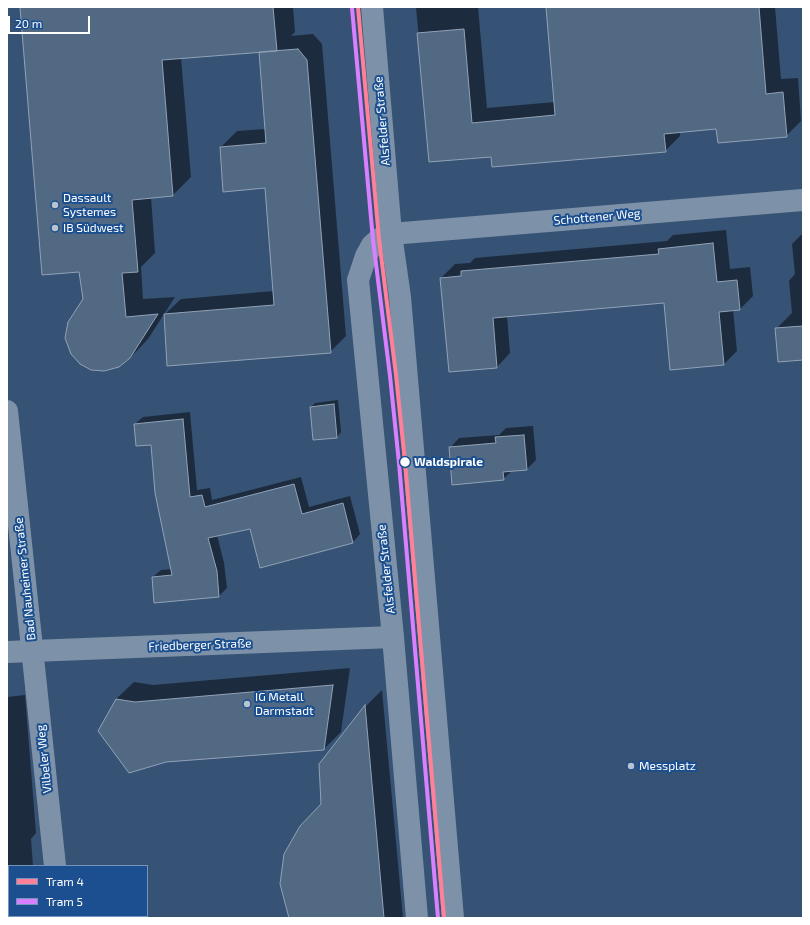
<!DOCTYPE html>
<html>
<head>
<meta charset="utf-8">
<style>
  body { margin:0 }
  #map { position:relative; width:810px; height:925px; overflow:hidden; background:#365274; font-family:"Exo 2",sans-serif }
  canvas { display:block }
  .frame { position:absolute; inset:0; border:8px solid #fff; pointer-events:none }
  .legend { position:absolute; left:8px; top:865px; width:140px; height:52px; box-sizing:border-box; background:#1b4f8f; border:1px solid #7695bc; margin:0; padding:5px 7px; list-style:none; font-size:12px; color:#fff }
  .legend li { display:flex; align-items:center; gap:8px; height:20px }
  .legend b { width:20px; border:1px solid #7695bc }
  .scale { position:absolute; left:8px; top:16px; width:82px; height:18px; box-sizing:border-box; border:2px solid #fff; border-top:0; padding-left:5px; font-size:12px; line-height:14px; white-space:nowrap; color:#fff; -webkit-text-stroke:3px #1b4f8f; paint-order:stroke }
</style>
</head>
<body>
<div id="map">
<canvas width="810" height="925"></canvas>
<div class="frame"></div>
<ul class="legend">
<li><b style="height:5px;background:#ff8098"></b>Tram 4</li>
<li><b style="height:5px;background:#d880ff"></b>Tram 5</li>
</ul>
<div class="scale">20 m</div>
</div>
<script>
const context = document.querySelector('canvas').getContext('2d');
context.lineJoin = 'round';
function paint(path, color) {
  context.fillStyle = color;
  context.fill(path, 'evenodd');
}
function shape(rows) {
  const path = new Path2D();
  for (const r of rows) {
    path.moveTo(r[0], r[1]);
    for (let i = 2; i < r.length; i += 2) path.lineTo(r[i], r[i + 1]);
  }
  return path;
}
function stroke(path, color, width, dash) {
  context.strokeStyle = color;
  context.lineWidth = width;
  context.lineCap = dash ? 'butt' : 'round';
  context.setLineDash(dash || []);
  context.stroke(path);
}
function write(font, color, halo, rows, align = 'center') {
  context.font = font + ' "Exo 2",sans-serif';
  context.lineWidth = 4;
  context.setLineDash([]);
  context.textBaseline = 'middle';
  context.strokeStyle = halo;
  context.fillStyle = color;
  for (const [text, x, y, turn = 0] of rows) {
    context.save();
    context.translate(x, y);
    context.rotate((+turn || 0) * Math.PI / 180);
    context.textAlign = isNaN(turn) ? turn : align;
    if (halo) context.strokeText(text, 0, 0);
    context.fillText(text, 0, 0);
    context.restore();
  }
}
paint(shape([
  [21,7,293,7,295,32,291,36,313,34,322,44,346,336,330,352,165,314,181,299,274,291,266,187,224,191,221,147,237,131,266,129,262,51,181,58,191,177,173,195,151,197,155,253,141,267,143,299,175,297,148,339,130,358,84,299,80,271],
  [416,7,478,7,487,108,555,102,547,7,775,7,781,79,798,78,801,121,786,136,717,128,680,131,680,136,665,151,492,156,430,161],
  [726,230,730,269,750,267,753,296,740,309,733,310,737,351,724,364,664,302,507,316,510,353,497,367,441,278,455,264,470,263,475,258,667,241,673,235],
  [803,233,803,359,776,329,792,313,789,281,795,274,792,244],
  [338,400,341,432,337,437,314,439,311,407,315,403],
  [190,412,197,490,210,488,212,500,301,477,309,507,350,496,360,534,353,542,261,566,251,528,217,535,224,563,227,588,219,596,153,577,161,570,172,569,152,444,135,424,143,417],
  [533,426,536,460,527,469,513,470,503,479,450,448,459,438,499,435,506,428],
  [350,668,341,732,324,749,116,699,134,682,153,685],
  [382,690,403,918,293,918,322,804,320,765,366,706],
  [25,695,36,833,31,839,33,866,9,866,9,916,17,916,15,918,7,918,7,697]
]), '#0007');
const building = shape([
  [20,7,273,7,277,51,162,60,173,196,132,200,138,272,122,273,126,317,158,314,130,358,119,367,104,371,91,370,80,364,71,354,65,338,68,322,83,299,79,272,42,275,20,7],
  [546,7,759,7,766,94,783,92,787,137,718,143,716,129,664,134,666,152,492,167,491,157,429,162,417,33,464,29,472,123,555,115,546,7],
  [298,49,307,60,331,353,167,366,164,314,274,305,265,188,223,192,220,147,266,143,259,52,298,49],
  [713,243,717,282,737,280,740,310,719,312,724,365,670,370,664,303,493,318,497,368,449,372,440,278,461,276,461,271,659,254,658,249,713,243],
  [803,326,803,360,778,362,775,328,803,326],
  [334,404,337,438,313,440,310,407,334,404],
  [183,419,190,497,202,495,205,507,294,484,302,514,343,503,353,543,260,568,250,529,208,538,217,571,219,597,154,603,152,577,172,575,155,493,151,445,136,446,134,424,183,419],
  [524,435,527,470,503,472,504,480,452,485,449,447,496,443,495,437,524,435],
  [333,685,324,750,166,762,129,773,98,731,116,699,135,702,333,685],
  [365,705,384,918,289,918,280,884,284,854,300,826,321,804,319,764,365,705]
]);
paint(building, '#526984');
stroke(building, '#92a2b6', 1);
stroke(shape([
  [391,234,803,200],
  [7,411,55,866],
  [7,652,393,637],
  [56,918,56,916]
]), '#7d92a8', 22);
stroke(shape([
  [372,7,391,234,379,239,372,245,366,256,358,280,393,637,417,918],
  [391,234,400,297,453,918]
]), '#7d92a8', 22);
stroke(shape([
  [358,7,379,239,396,375,405,462,444,918]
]), '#ff8098', 4);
stroke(shape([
  [352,8,373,240,390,376,399,463,438,918]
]), '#d880ff', 4);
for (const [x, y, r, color] of [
  [55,205,4,"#b9c2ce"],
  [55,228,4,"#b9c2ce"],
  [405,462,5.5,"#fff"],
  [247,704,4,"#b9c2ce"],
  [631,766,4,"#b9c2ce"]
]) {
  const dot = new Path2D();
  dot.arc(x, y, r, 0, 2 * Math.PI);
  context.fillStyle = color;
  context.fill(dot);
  stroke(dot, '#1b4f8f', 1.5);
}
write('12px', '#fff', '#1b4f8f', [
  ["Alsfelder Straße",382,121,-95],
  ["Schottener Weg",597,217,-5],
  ["Alsfelder Straße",386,569,-96],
  ["Bad Nauheimer Straße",25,579,-96],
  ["Friedberger Straße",200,645,-2],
  ["Vilbeler Weg",44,759,-96]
]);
write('12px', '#fff', '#1b4f8f', [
  ["Dassault",63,198],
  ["Systemes",63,212],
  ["IB Südwest",63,228],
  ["IG Metall",255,697],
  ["Darmstadt",255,711],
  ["Messplatz",639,766]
], 'left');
write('bold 12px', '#fff', '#1b4f8f', [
  ["Waldspirale",414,462]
], 'left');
</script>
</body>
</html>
